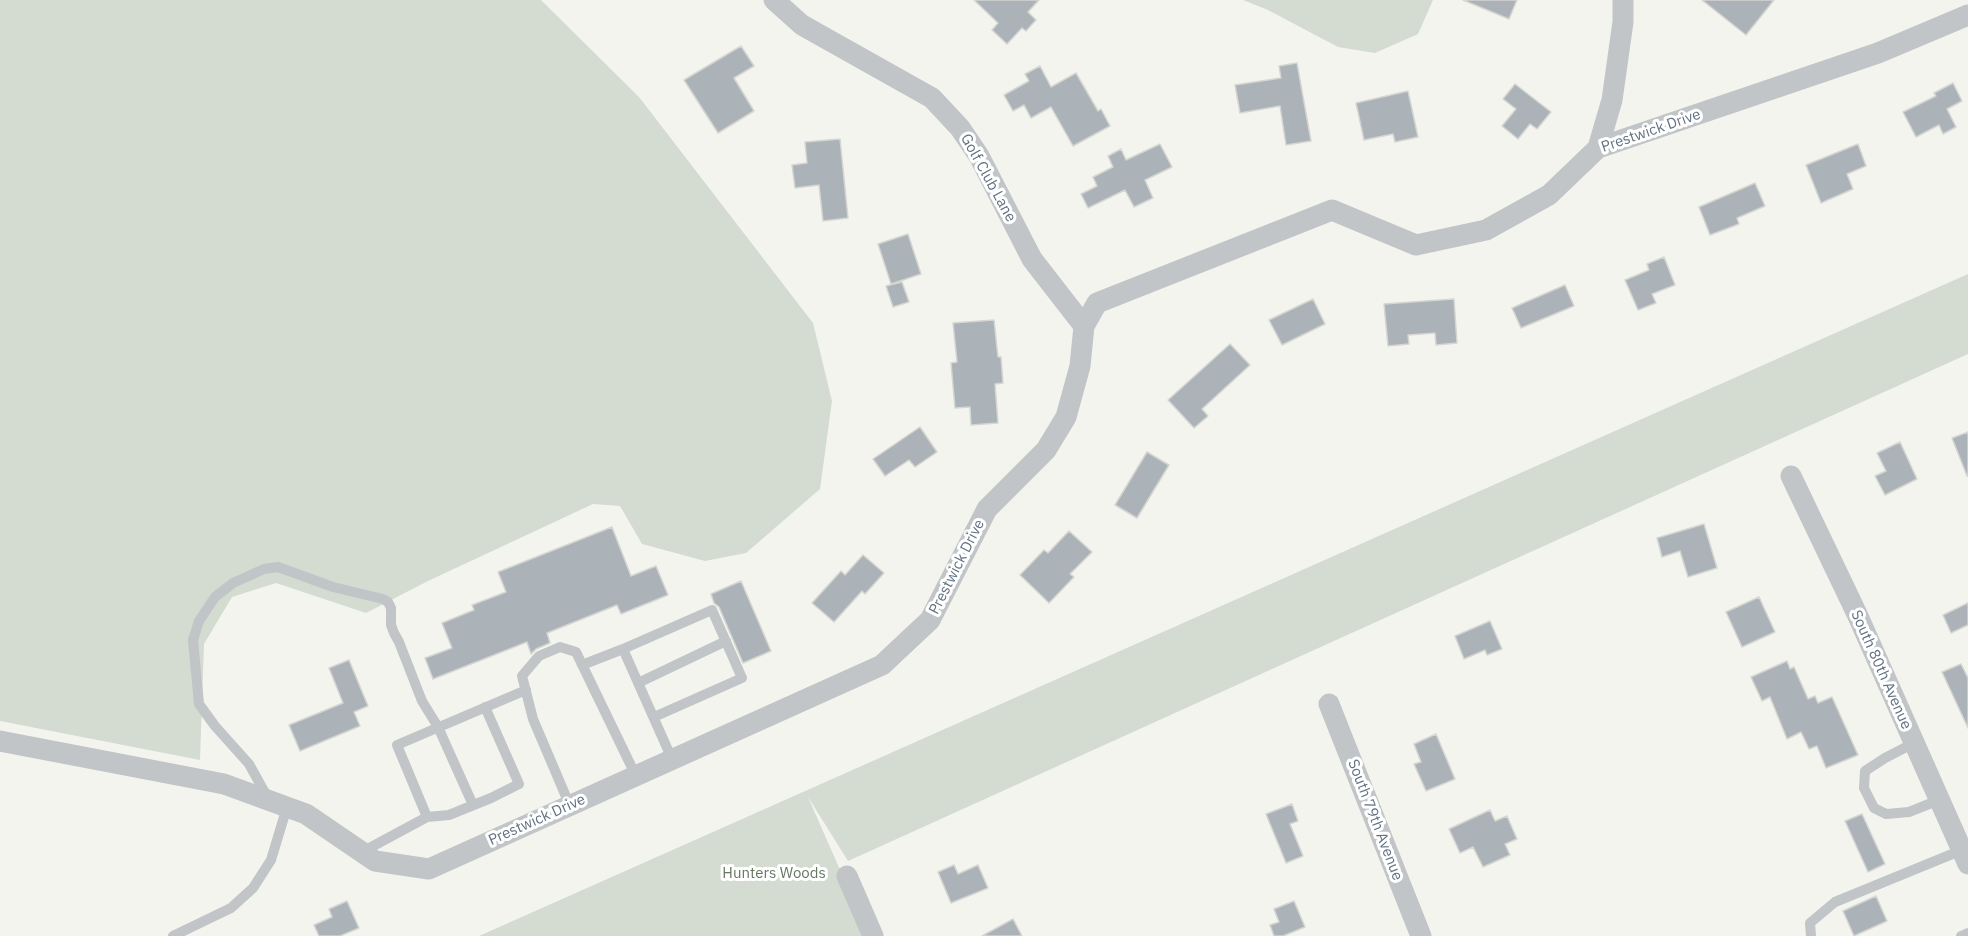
<!DOCTYPE html>
<html>
<head>
<meta charset="utf-8">
<style>
  body { margin:0 }
  canvas { display:block; background:#f4f4ef }
</style>
</head>
<body>
<canvas width="1968" height="936"></canvas>
<script>
const context = document.querySelector('canvas').getContext('2d');
context.lineJoin = 'round';
function paint(path, color) {
  context.fillStyle = color;
  context.fill(path, 'evenodd');
}
function shape(rows) {
  const path = new Path2D();
  for (const r of rows) {
    path.moveTo(r[0], r[1]);
    for (let i = 2; i < r.length; i += 2) path.lineTo(r[i], r[i + 1]);
  }
  return path;
}
function stroke(path, color, width, dash) {
  context.strokeStyle = color;
  context.lineWidth = width;
  context.lineCap = dash ? 'butt' : 'round';
  context.setLineDash(dash || []);
  context.stroke(path);
}
function write(font, color, halo, rows, align = 'center') {
  context.font = font + ' "IBM Plex Sans",sans-serif';
  context.lineWidth = 6;
  context.setLineDash([]);
  context.textBaseline = 'middle';
  context.strokeStyle = halo;
  context.fillStyle = color;
  for (const [text, x, y, turn = 0] of rows) {
    context.save();
    context.translate(x, y);
    context.rotate((+turn || 0) * Math.PI / 180);
    context.textAlign = isNaN(turn) ? turn : align;
    if (halo) context.strokeText(text, 0, 0);
    context.fillText(text, 0, 0);
    context.restore();
  }
}
paint(shape([
  [0,0,541,0,639,97,813,323,832,401,820,489,746,553,705,561,642,544,620,506,593,504,428,581,366,613,276,583,232,597,204,644,200,760,0,721],
  [1243,0,1433,0,1418,34,1375,53,1338,47,1268,10],
  [1968,274,1968,354,848,861,808,797,869,936,479,936]
]), '#d4dbd0');
const building = shape([
  [974,0,1039,0,1028,12,1036,20,1026,31,1022,28,1007,44,992,30,998,23,974,0],
  [1463,0,1517,0,1509,19,1463,0],
  [1702,0,1774,0,1746,35,1702,0],
  [741,46,754,66,734,78,754,111,718,133,684,80,741,46],
  [1297,63,1311,141,1286,145,1280,106,1240,113,1235,85,1281,78,1279,66,1297,63],
  [1040,66,1051,87,1076,73,1098,111,1101,109,1110,126,1073,146,1051,107,1031,118,1024,105,1013,111,1004,95,1029,81,1025,74,1040,66],
  [1953,83,1962,101,1947,109,1956,127,1943,134,1939,125,1916,137,1903,112,1936,96,1934,93,1953,83],
  [1515,84,1551,112,1537,129,1530,124,1518,139,1502,126,1516,109,1503,99,1515,84],
  [1408,91,1418,137,1395,142,1393,134,1364,140,1356,103,1408,91],
  [840,139,848,218,823,221,819,185,795,188,792,165,807,163,805,142,840,139],
  [1160,144,1172,167,1145,180,1153,198,1134,207,1125,190,1088,208,1081,194,1097,186,1093,177,1113,167,1108,156,1121,149,1126,160,1160,144],
  [1858,144,1866,166,1847,174,1853,189,1821,203,1806,165,1858,144],
  [1755,183,1765,206,1737,218,1739,224,1710,235,1699,207,1755,183],
  [908,234,921,274,891,284,878,244,908,234],
  [1664,257,1675,285,1652,294,1656,303,1638,310,1625,280,1649,270,1647,264,1664,257],
  [902,282,909,302,893,307,886,286,902,282],
  [1565,285,1574,306,1521,328,1512,308,1565,285],
  [1313,299,1325,324,1282,345,1269,320,1313,299],
  [1454,299,1457,343,1436,345,1435,333,1408,335,1409,344,1388,346,1384,304,1454,299],
  [994,320,998,357,1001,357,1003,383,995,384,998,423,971,425,970,407,955,408,951,363,957,362,953,323,994,320],
  [1230,344,1250,365,1202,409,1208,416,1194,428,1168,400,1230,344],
  [920,427,937,452,915,467,909,460,885,476,873,459,920,427],
  [1968,432,1968,476,1967,476,1952,438,1968,432],
  [1900,442,1917,479,1885,495,1875,476,1886,471,1877,453,1900,442],
  [1147,452,1169,465,1137,518,1115,505,1147,452],
  [1704,524,1717,568,1688,577,1680,551,1662,557,1657,538,1704,524],
  [612,527,631,576,656,566,668,595,621,614,617,605,547,633,550,643,536,649,531,654,527,642,433,679,425,658,452,648,442,623,474,610,472,605,506,592,498,572,612,527],
  [1069,531,1092,552,1070,574,1074,577,1049,603,1020,575,1044,550,1048,553,1069,531],
  [863,555,884,573,865,594,862,591,834,622,812,603,841,571,845,575,863,555],
  [741,581,771,651,743,663,719,607,714,603,711,594,741,581],
  [1759,597,1775,632,1742,647,1726,612,1759,597],
  [1968,603,1968,625,1951,633,1943,615,1968,603],
  [1490,621,1502,649,1487,655,1485,650,1464,659,1455,636,1490,621],
  [349,660,368,706,354,712,360,726,300,751,289,725,343,703,329,668,349,660],
  [1787,661,1790,669,1794,667,1808,699,1815,696,1818,703,1832,697,1858,755,1826,768,1817,746,1809,749,1801,732,1787,739,1770,697,1762,701,1751,677,1787,661],
  [1961,664,1968,678,1968,728,1942,672,1961,664],
  [1436,734,1455,779,1426,791,1414,764,1421,762,1414,744,1436,734],
  [1292,804,1298,821,1290,824,1303,856,1286,863,1266,814,1292,804],
  [1490,810,1495,821,1507,816,1517,839,1505,844,1510,855,1483,867,1473,847,1460,853,1449,829,1490,810],
  [1862,814,1885,864,1868,872,1845,821,1862,814],
  [954,865,958,874,978,865,988,888,951,903,938,872,954,865],
  [1876,896,1887,921,1854,936,1843,911,1876,896],
  [347,901,359,928,340,936,319,936,314,925,332,917,329,909,347,901],
  [1294,901,1305,927,1283,936,1274,936,1270,925,1279,922,1274,909,1294,901],
  [1013,919,1022,936,982,936,1013,919]
]);
paint(building, '#abb2b8');
stroke(building, '#d5d5d2', 1.5);
stroke(shape([
  [623,649,712,610,742,678,654,717],
  [582,665,623,649,672,759],
  [638,683,726,641],
  [1914,743,1885,758,1865,771,1864,788,1874,808,1886,814,1909,812,1939,800],
  [269,800,249,764,215,726,199,704,193,640,199,621,215,597,233,583,264,569,278,567,333,587,383,599,388,602,391,608,391,625,394,633,399,642,422,701,438,727,473,805],
  [570,806,533,719,522,676,539,656,560,647,576,652,636,776],
  [427,817,449,815,491,798,519,784,485,707],
  [362,852,427,817,397,745,526,690],
  [173,936,231,908,253,888,271,860,287,807],
  [1811,936,1810,923,1835,902,1962,850],
  [1961,936,1968,933]
]), '#c1c5c8', 10);
stroke(shape([
  [774,0,802,25,932,98,960,128,979,156,1032,259,1084,326],
  [1598,148,1612,100,1623,22,1623,0],
  [1791,476,1857,614,1968,864],
  [1329,704,1421,936],
  [0,741,224,784,306,814,375,861,429,869,882,665,930,620,987,509,1046,450,1066,417,1080,366,1084,326,1097,303,1332,210,1416,245,1486,230,1549,195,1598,148,1878,53,1968,15],
  [847,876,873,936]
]), '#c1c5c8', 21);
write('15px', '#617282', '#fff', [
  ["Prestwick Drive",1651,131,-19],
  ["Golf Club Lane",988,178,61],
  ["Prestwick Drive",957,567,-63],
  ["South 80th Avenue",1881,670,66],
  ["Prestwick Drive",537,820,-24],
  ["South 79th Avenue",1375,820,69]
]);
write('15px', '#647960', '#fff', [
  ["Hunters Woods",774,874]
]);
</script>
</body>
</html>
